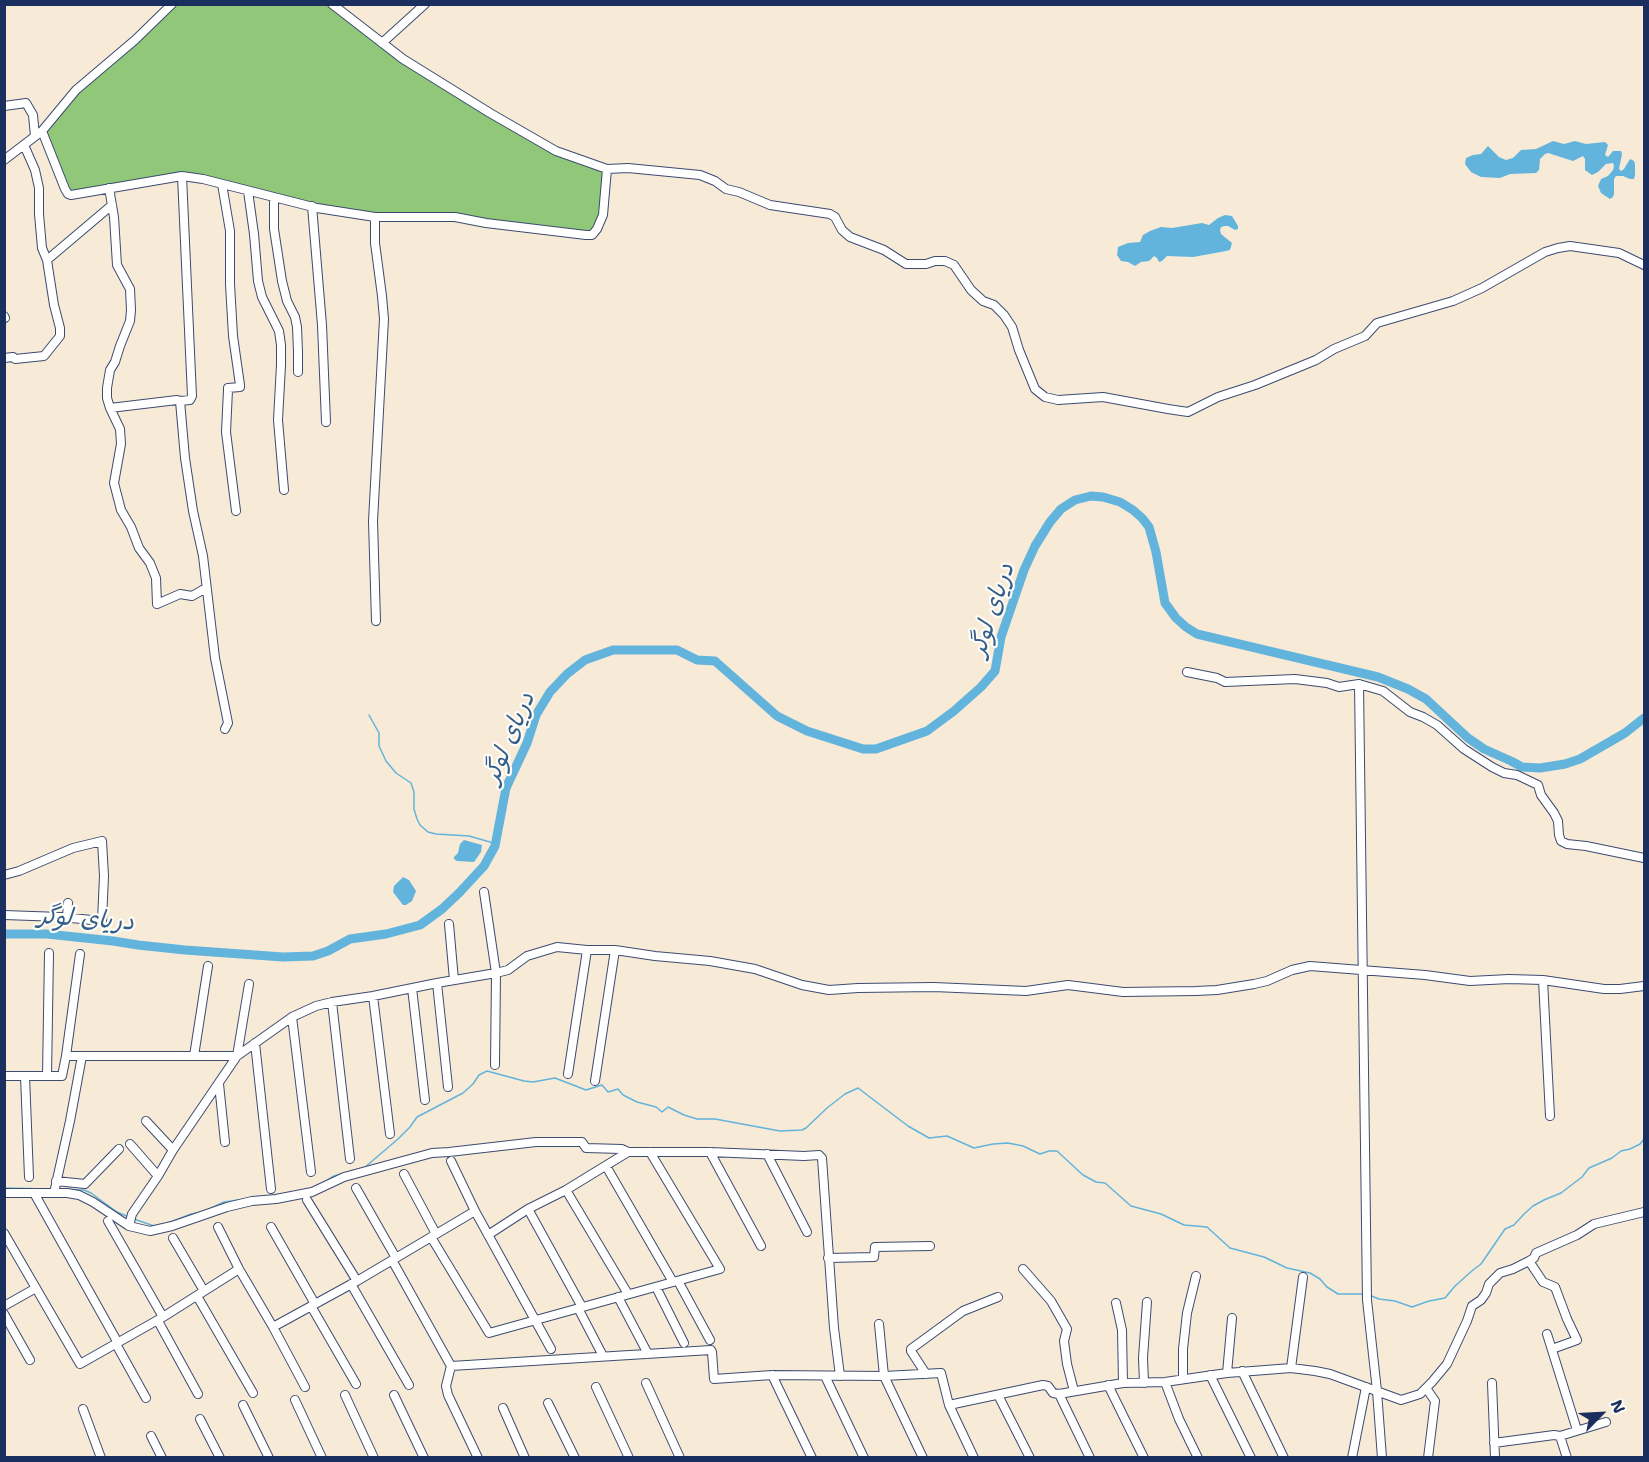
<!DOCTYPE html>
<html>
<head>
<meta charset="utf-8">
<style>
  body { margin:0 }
  #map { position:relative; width:1649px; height:1462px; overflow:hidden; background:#f7ead6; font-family:"Shantell Sans",sans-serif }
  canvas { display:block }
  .frame { position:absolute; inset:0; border:6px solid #1b2f5e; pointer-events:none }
  .north { position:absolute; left:1571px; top:1384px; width:60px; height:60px; -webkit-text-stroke:4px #fdfcf7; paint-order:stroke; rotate:66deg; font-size:16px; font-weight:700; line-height:24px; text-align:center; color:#1b2f5e }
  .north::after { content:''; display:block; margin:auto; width:21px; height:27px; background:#1b2f5e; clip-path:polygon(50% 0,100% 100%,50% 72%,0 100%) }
</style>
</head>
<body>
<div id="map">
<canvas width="1649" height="1462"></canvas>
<div class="frame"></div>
<div class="north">N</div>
</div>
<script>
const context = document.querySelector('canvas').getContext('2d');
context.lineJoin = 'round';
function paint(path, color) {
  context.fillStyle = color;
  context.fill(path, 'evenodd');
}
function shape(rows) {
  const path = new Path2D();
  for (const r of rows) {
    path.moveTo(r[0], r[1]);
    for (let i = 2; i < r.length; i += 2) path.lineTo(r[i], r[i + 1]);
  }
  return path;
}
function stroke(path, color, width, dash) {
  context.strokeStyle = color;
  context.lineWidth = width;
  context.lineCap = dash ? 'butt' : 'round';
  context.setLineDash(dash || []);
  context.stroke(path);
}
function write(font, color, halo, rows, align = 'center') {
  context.font = font + ' "Shantell Sans","Playpen Sans Arabic",sans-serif';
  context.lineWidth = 4.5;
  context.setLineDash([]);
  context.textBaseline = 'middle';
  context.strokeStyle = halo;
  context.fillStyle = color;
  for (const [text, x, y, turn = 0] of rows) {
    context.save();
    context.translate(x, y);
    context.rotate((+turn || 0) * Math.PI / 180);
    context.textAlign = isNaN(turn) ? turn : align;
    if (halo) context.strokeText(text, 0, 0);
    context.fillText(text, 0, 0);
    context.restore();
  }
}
paint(shape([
  [172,5,332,5,403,59,556,151,607,169,603,215,592,235,455,217,375,217,182,176,71,195,42,131,68,100]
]), '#90c779');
paint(shape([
  [1553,141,1564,144,1575,141,1586,144,1605,142,1608,145,1605,155,1608,157,1613,151,1621,151,1622,154,1619,169,1621,171,1624,169,1630,159,1634,161,1635,164,1635,175,1634,179,1630,179,1623,176,1616,176,1614,179,1614,194,1613,197,1610,199,1601,193,1598,186,1601,179,1608,176,1613,170,1614,166,1613,163,1606,164,1598,172,1592,175,1585,170,1585,159,1583,156,1573,161,1548,153,1545,154,1540,159,1539,170,1536,173,1510,174,1500,178,1481,177,1471,172,1465,164,1466,158,1473,155,1481,154,1488,146,1499,157,1506,160,1513,158,1521,150,1536,149],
  [1225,215,1232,216,1238,226,1238,229,1235,230,1228,226,1225,226,1221,227,1220,230,1221,234,1232,243,1230,250,1226,251,1193,257,1167,256,1162,261,1159,262,1157,258,1154,256,1149,261,1141,262,1135,266,1128,262,1121,261,1117,255,1118,247,1128,243,1140,242,1143,235,1150,231,1161,227,1172,228,1202,223,1209,225,1218,218],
  [464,840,482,845,481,852,474,862,457,861,454,859,454,857,458,853,460,844],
  [403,877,409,880,416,891,412,901,406,905,403,905,393,892,394,886]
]), '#62b4dd');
stroke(shape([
  [369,715,379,733,379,746,386,761,396,773,411,783,414,792,414,809,417,819,420,825,428,832,436,834,469,836,490,842,495,846],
  [364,1168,398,1139,410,1127,417,1117,463,1093,473,1084,479,1075,487,1071,524,1081,533,1082,555,1078,586,1090,602,1085,608,1092,618,1089,623,1095,637,1102,656,1107,662,1112,668,1107,684,1115,697,1119,715,1119,780,1131,802,1130,806,1128,827,1108,845,1094,858,1088,908,1126,929,1138,947,1136,974,1148,993,1144,1008,1143,1023,1146,1040,1154,1049,1151,1057,1151,1083,1175,1096,1182,1105,1183,1131,1206,1161,1214,1184,1225,1207,1227,1230,1248,1264,1257,1287,1268,1310,1273,1320,1279,1327,1287,1338,1294,1364,1294],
  [323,1183,334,1176,345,1173],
  [4,1188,50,1189],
  [58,1189,84,1190,91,1193,117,1212,129,1217],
  [274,1195,284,1194],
  [207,1210,224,1202,245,1199],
  [134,1219,154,1226],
  [168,1223,191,1214,203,1212],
  [1369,1295,1379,1299,1395,1301,1412,1307,1429,1301,1445,1298,1455,1286,1473,1270,1481,1264,1505,1229,1514,1225,1524,1214,1533,1206,1544,1200,1561,1193,1582,1177,1589,1168,1612,1158,1621,1151,1630,1149,1640,1144,1644,1139]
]), '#62b4dd', 1.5);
stroke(shape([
  [4,934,47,934,113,941,138,945,185,950,283,957,313,956,328,951,350,939,386,934,420,925,442,909,459,893,484,866,495,846,506,788,527,743,536,715,550,692,567,674,585,660,613,650,677,650,697,660,715,661,777,716,807,731,863,749,876,749,927,731,954,711,981,687,995,671,1001,637,1024,570,1035,546,1050,522,1061,509,1075,500,1091,496,1103,497,1120,502,1133,510,1142,518,1149,527,1156,552,1165,603,1176,618,1186,627,1197,634,1378,677,1408,689,1426,699,1468,738,1484,749,1511,761,1522,767,1540,768,1565,764,1580,759,1625,733,1644,718]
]), '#62b4dd', 9);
const minor = shape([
  [332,4,403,59,490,113,556,151,607,169,628,168,700,175,715,181,726,189,739,192,770,205,830,214,835,217,842,230,850,237,884,250,906,264,926,264,935,261,945,261,954,265,971,290,983,301,994,305,1004,315,1012,327,1019,350,1035,389,1045,397,1058,400,1103,397,1168,409,1188,412,1218,397,1255,385,1316,360,1334,349,1365,336,1377,323,1453,301,1482,288,1545,252,1558,248,1570,246,1619,253,1644,265],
  [382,43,425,4],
  [4,106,26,103,33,115,35,136],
  [42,131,65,189,68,194,71,195,182,176,203,179,317,208,375,217,455,217,486,223,586,235,592,235,597,229,603,215,607,169],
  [24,145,35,170,39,188,39,214,42,248,47,260],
  [4,160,42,131,76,90,135,40,172,4],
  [222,184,230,231,230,284,233,336,240,385,240,387,228,388,228,390,226,432,236,511],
  [109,188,114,217,117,265,130,289,131,310,130,321,120,346,115,362,110,370,107,388,107,398,110,408,120,429,121,444,114,483,121,510,131,527,139,548,150,563,156,578,157,604],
  [248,191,254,234,258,281,262,297,279,331,281,345,281,365,278,420,284,490],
  [274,197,274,229,282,281,287,301,295,317,297,327,298,352,298,372],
  [312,206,322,325,326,422],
  [375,217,375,243,382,296,384,319,373,521,376,621],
  [4,316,5,318],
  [4,358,13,357,15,359,44,356,60,336,60,328,54,305,47,260,112,205],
  [180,401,185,458,193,511,203,556,215,658,228,723,225,729],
  [110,408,177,400,180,401,190,400,192,396,182,176],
  [157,604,180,594,192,596,206,588],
  [1187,672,1217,678,1225,682,1295,679,1327,683,1339,687,1359,684,1383,691,1410,712,1423,717,1437,725,1464,749,1492,767,1504,773,1517,775,1538,785,1541,795,1554,813,1558,821,1559,835,1561,841,1567,844,1586,846,1644,858],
  [1359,684,1367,1300,1377,1391,1382,1458],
  [4,875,19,871,73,848,102,841,104,876,102,921,61,917,4,915],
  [484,892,496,973,495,1065],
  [67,917,68,903],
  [449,924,454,980],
  [1543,980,1550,1116],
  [437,983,448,1087],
  [412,988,425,1100],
  [373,996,390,1134],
  [332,1002,350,1159],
  [292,1017,311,1172],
  [255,1043,271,1189],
  [66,1056,80,954],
  [194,1056,208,966],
  [568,1074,587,950],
  [4,1076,62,1076,66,1056,237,1056,249,984],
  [25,1076,29,1177],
  [47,1076,49,953],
  [595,1081,615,950],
  [219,1084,225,1142],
  [146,1121,173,1150],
  [130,1144,158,1176],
  [710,1152,761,1246],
  [767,1154,807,1232],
  [451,1161,475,1211],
  [606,1166,673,1282],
  [404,1174,436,1234],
  [56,1181,85,1184,119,1149],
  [356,1188,396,1258],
  [566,1190,628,1294],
  [4,1193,67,1193,79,1195,93,1202,129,1226,150,1231,172,1226,227,1207,252,1201,276,1199,312,1192,344,1177,432,1153,449,1152,536,1142,582,1142,586,1148,622,1149,628,1152,710,1152,804,1156,819,1155,822,1158,834,1328,840,1376],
  [34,1193,118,1343],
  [54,1193,70,1121,82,1056],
  [307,1200,357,1281],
  [528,1209,582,1307],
  [108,1221,163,1317],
  [129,1226,132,1214,158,1176,173,1150,237,1056,292,1017,316,1006,332,1002,373,996,437,983,496,973,508,970,527,956,557,947,587,950,615,950,655,956,710,961,755,969,802,985,829,990,858,988,934,987,1026,991,1068,985,1123,992,1196,991,1217,990,1254,984,1267,981,1292,970,1310,966,1425,975,1470,981,1509,979,1543,980,1604,989,1620,989,1644,986],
  [218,1227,239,1269,273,1327,305,1387],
  [271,1227,315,1304],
  [4,1233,80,1364,163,1317,239,1269],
  [488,1235,528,1209,566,1190,628,1152],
  [431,1237,489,1333,720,1269,650,1152],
  [173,1238,204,1291],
  [828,1258,874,1257,875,1247,930,1246],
  [392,1260,451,1366,446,1386,448,1395,478,1458],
  [1529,1261,1543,1282,1555,1287,1567,1319,1577,1340,1552,1349],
  [1023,1269,1051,1301,1067,1329,1064,1341,1067,1364,1074,1391],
  [678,1281,710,1340],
  [351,1284,409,1385],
  [656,1287,684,1343],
  [197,1296,253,1393],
  [618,1297,648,1354],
  [1116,1303,1122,1330,1123,1383],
  [4,1306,36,1288],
  [311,1306,356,1384],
  [578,1308,603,1356],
  [4,1314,30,1360],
  [158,1321,198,1394],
  [879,1324,884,1376,923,1458],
  [273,1327,357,1281,475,1211,551,1349],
  [1547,1334,1577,1430],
  [116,1344,146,1398],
  [451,1366,711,1350,712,1352,714,1379,772,1375,884,1376,941,1373,949,1405,1043,1385,1048,1386,1053,1393,1059,1394,1123,1383,1165,1382,1227,1373,1291,1368,1315,1371,1330,1374,1401,1400,1420,1394,1432,1382,1447,1364,1467,1321,1472,1306,1481,1300,1486,1293,1489,1284,1500,1273,1513,1269,1529,1261,1534,1258,1536,1253,1577,1235,1594,1224,1644,1212],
  [1291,1368,1303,1277],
  [1242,1371,1284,1458],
  [1227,1373,1232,1318],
  [926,1374,911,1351,911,1349,963,1311,998,1297],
  [772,1375,812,1458],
  [1210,1375,1251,1458],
  [825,1376,864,1458],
  [1183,1379,1183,1349,1187,1313,1196,1276],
  [1165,1382,1179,1419,1198,1458],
  [646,1383,680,1458],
  [1144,1383,1143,1358,1147,1302],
  [1492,1383,1495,1458],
  [1108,1385,1144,1458],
  [596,1387,629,1458],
  [1426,1388,1435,1401,1428,1458],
  [1059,1394,1090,1458],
  [345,1395,374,1458],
  [394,1395,424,1458],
  [998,1395,1030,1458],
  [295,1400,322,1458],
  [548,1403,575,1458],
  [243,1405,269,1458],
  [949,1405,974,1458],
  [503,1408,525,1458],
  [83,1409,101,1458],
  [200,1419,220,1458],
  [151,1436,162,1458],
  [1560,1436,1606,1422],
  [1494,1443,1554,1435,1560,1436,1567,1458],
  [1352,1458,1366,1387]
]);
stroke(minor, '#3c4b70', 10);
stroke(minor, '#fff', 8);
write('italic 24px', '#345e8a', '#fdfcf7', [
  ["دریای لوگر",993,610,-72],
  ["دریای لوگر",510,738,-67],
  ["دریای لوگر",86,920,4]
]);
</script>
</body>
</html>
